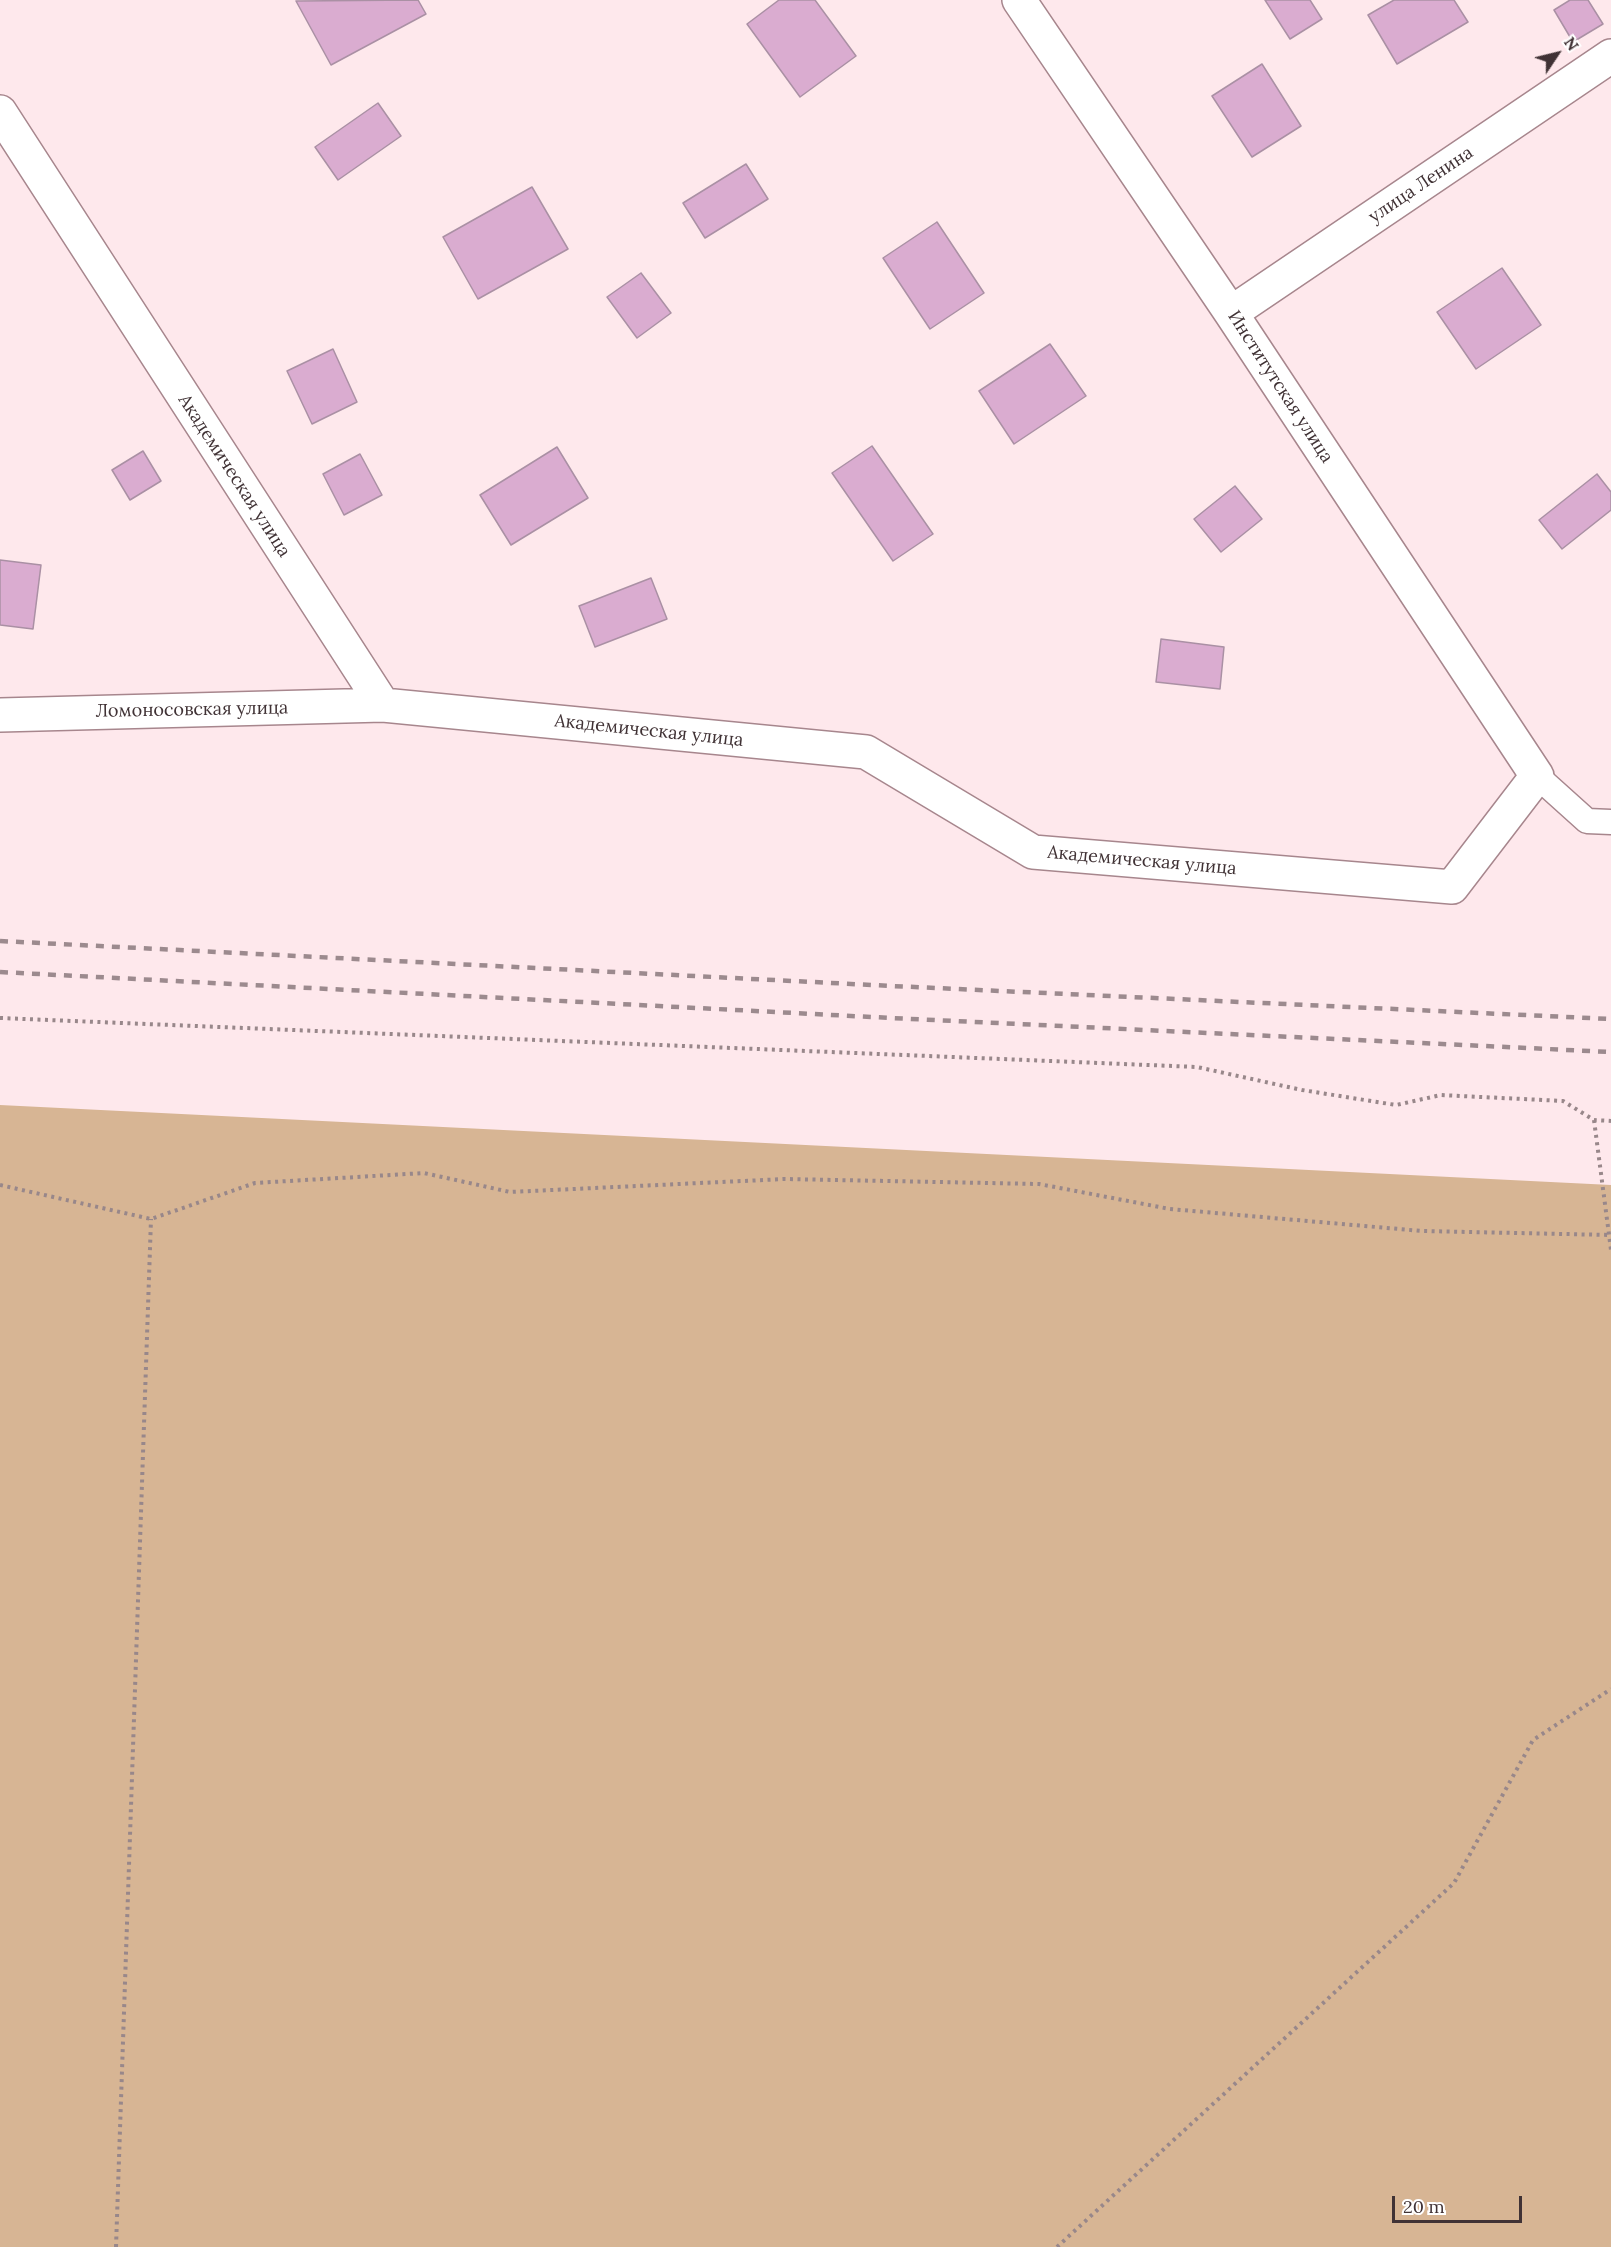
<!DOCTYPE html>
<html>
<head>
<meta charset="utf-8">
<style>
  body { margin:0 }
  #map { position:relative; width:1611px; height:2247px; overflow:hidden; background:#fee8ec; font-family:Lora,serif }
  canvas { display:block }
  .north { position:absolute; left:1527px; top:24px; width:60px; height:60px; -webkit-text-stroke:4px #fff; paint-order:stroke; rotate:55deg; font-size:16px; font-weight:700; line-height:24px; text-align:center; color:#403235 }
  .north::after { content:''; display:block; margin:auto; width:21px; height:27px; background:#403235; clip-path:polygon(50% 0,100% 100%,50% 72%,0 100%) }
  .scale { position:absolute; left:1392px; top:2196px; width:130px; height:27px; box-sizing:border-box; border:3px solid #403235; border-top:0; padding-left:8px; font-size:18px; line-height:21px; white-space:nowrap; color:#403235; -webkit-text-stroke:4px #fff; paint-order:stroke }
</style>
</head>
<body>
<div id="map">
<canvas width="1611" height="2247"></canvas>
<div class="north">N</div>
<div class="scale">20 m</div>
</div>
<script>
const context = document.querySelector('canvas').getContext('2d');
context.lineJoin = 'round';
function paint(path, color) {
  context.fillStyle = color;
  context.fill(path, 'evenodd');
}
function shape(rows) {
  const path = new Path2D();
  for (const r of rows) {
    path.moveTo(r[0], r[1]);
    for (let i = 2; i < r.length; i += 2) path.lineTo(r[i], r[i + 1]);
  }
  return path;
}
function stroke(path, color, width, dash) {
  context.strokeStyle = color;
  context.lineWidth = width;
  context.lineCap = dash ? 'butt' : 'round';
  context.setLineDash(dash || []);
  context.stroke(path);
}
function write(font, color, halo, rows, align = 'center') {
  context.font = font + ' Lora,serif';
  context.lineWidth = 4.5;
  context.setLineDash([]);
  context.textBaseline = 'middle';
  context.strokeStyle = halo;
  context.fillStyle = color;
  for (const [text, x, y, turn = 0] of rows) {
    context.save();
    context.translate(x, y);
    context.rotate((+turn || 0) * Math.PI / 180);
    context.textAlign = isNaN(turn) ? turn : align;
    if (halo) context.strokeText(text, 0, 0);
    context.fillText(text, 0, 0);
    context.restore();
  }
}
paint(shape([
  [0,1105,1611,1185,1611,2247,0,2247]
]), '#d7b594');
const building = shape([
  [418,0,426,14,331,65,296,1,418,0],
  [779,0,815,0,856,56,800,97,747,24,779,0],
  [1265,0,1310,0,1322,19,1290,39,1265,0],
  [1394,0,1454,0,1468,22,1397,64,1368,15,1394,0],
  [1570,0,1588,0,1603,24,1573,42,1554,10,1570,0],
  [1262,64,1301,126,1252,157,1212,96,1262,64],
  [378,103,401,136,338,180,315,147,378,103],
  [746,164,768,199,705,238,683,203,746,164],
  [532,187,568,249,478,299,443,237,532,187],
  [937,222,984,293,930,329,883,258,937,222],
  [1502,268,1541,325,1476,369,1437,312,1502,268],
  [641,273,671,313,637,338,607,297,641,273],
  [1050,344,1086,396,1014,444,979,391,1050,344],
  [333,349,357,402,312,424,287,371,333,349],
  [872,446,933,534,893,561,832,473,872,446],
  [557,447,588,498,511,545,480,495,557,447],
  [143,451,161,481,130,500,112,470,143,451],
  [360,454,382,495,344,515,323,474,360,454],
  [1597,474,1611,492,1611,510,1562,549,1539,520,1597,474],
  [1235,486,1262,519,1221,552,1194,519,1235,486],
  [0,560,41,565,33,629,0,625,0,560],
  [651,578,667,619,595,647,579,606,651,578],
  [1161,639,1224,647,1220,689,1156,682,1161,639]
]);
paint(building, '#daacd0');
stroke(building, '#aa90a4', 1.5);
const lane = shape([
  [1537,776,1587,821,1611,822]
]);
const street = shape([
  [0,112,383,705],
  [1231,313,1611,56],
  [0,715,383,705,866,752,1033,852,1452,887,1537,776,1231,313,1019,0]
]);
stroke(lane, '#a7868d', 27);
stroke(street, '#a7868d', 36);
stroke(shape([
  [0,1018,1197,1067,1302,1090,1396,1105,1441,1095,1563,1101,1594,1120,1611,1121],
  [1594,1120,1611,1250],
  [0,1185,151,1219,255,1183,424,1173,510,1192,785,1179,1039,1184,1170,1209,1422,1231,1611,1235],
  [116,2247,151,1219],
  [1057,2247,1454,1883,1533,1740,1611,1689]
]), '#98878a', 4, [3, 4.5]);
stroke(lane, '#fff', 24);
stroke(street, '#fff', 33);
stroke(shape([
  [0,941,892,986,1611,1019],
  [0,972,891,1018,1611,1052]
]), '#9c8a8e', 4.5, [8, 8]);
write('18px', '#403235', '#fff', [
  ["улица Ленина",1421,185,-34],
  ["Институтская улица",1280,387,57],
  ["Академическая улица",234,476,57],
  ["Ломоносовская улица",192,710,-1],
  ["Академическая улица",649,731,6],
  ["Академическая улица",1142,861,5]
]);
</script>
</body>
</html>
